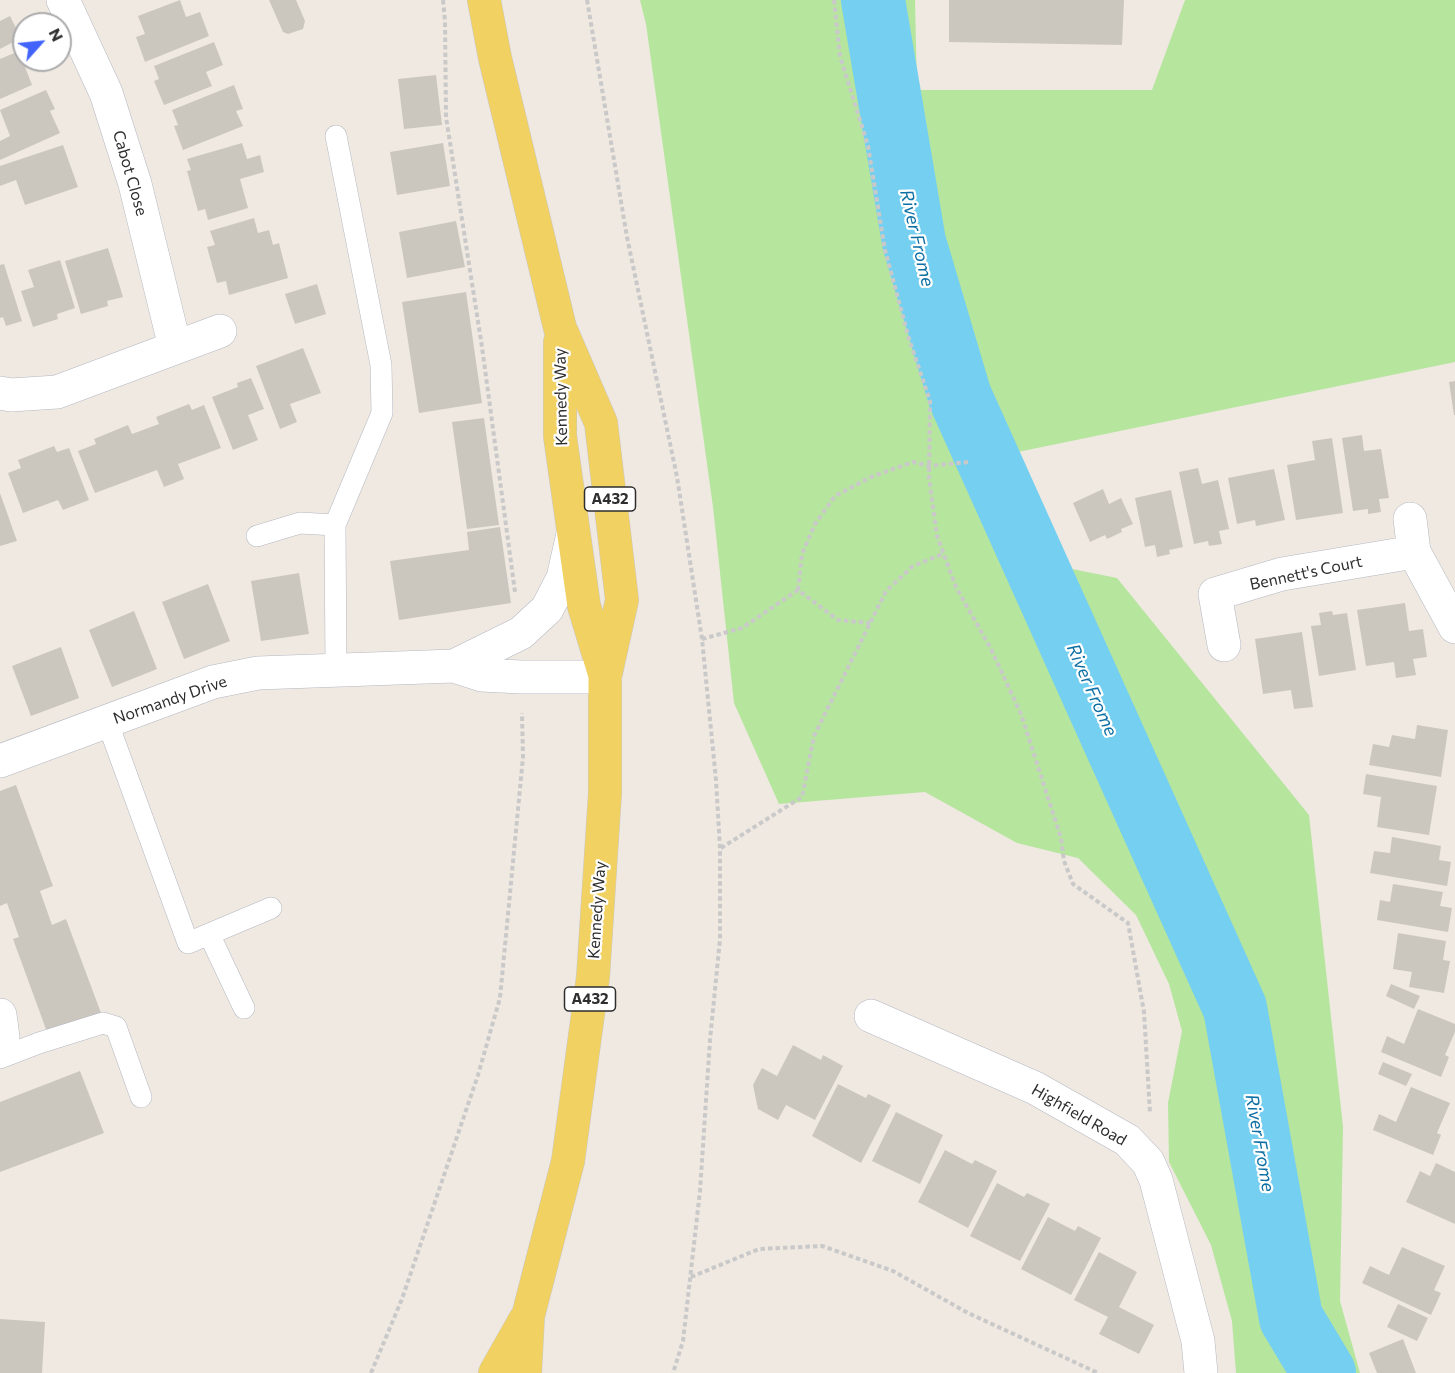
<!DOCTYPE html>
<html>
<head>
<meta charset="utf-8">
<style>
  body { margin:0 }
  #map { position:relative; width:1455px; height:1373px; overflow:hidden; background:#efe9e1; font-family:Commissioner,sans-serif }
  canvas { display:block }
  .north { position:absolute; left:12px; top:12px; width:60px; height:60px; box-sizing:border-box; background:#fff; border:2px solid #ababab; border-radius:50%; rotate:63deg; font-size:16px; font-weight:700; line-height:24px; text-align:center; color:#2e2e2e }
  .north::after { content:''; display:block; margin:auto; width:21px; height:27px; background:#4264fb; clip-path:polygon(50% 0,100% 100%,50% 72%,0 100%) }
</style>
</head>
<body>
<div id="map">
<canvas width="1455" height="1373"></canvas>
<div class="north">N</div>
</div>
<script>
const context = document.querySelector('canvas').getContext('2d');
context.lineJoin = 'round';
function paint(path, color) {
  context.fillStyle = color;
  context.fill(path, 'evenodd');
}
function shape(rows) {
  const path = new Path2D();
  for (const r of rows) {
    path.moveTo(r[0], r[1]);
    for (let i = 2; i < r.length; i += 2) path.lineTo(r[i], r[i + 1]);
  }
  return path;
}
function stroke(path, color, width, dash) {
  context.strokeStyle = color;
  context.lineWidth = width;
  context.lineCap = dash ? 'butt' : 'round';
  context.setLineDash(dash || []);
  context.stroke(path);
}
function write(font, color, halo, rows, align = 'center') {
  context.font = font + ' Commissioner,sans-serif';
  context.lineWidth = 4.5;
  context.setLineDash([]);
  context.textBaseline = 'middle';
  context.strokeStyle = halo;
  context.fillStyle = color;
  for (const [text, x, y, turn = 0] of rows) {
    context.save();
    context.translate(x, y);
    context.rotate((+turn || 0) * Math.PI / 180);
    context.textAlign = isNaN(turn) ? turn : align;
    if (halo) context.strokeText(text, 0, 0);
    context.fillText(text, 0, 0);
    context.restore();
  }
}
paint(shape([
  [640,0,915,0,917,90,1152,90,1185,0,1455,0,1455,362,1008,454,1057,566,1117,578,1309,815,1343,1127,1340,1301,1360,1373,1236,1373,1232,1321,1211,1245,1169,1162,1168,1103,1182,1031,1169,984,1136,915,1078,858,1017,843,925,792,779,804,734,703,713,507,646,24]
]), '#b6e59e');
stroke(shape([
  [873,0,914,242,960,397,1235,1008,1291,1318,1324,1373]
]), '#75cff0', 64);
paint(shape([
  [180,0,186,17,200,12,209,36,145,62,136,37,145,34,138,16],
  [269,0,296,0,305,21,303,29,288,34,283,32],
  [949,0,1124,0,1122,45,949,42],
  [10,16,21,38,0,49,0,21],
  [214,42,223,65,206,72,212,86,164,105,154,81,159,79,154,66],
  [24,49,24,60,31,60,33,63,25,67,32,85,0,99,0,59],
  [436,75,442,125,404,129,398,79],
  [234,85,243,109,236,111,243,126,183,150,174,126,178,125,172,110],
  [46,90,55,109,50,111,60,133,0,160,0,141,10,136,0,110],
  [242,143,247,159,260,155,264,172,240,179,248,208,208,220,205,209,198,211,187,171,191,170,187,159],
  [443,143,450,186,397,195,390,152],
  [63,145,78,187,25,205,16,180,0,186,0,166],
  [254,218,258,233,269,230,273,245,279,243,288,278,229,295,226,281,217,283,207,247,215,245,210,231],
  [456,221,465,267,407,278,399,232],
  [108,248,123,297,107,301,108,306,81,314,65,261],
  [60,260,75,308,57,314,58,319,33,327,21,291,34,287,28,270],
  [4,264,22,321,6,326,3,317,0,318,0,265],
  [317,284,326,314,295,324,285,294],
  [466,292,482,403,419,413,402,302],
  [303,348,321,393,290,404,297,422,280,429,256,366],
  [251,378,264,409,248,415,258,440,233,450,212,397,238,387,237,383],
  [1455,381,1455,415,1454,415,1449,382],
  [189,404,192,410,204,405,221,448,178,464,184,479,164,487,157,470,95,493,78,451,96,444,94,439,128,425,132,434,159,424,156,417],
  [484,418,499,525,467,529,452,422],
  [1362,435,1364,451,1381,449,1389,498,1379,499,1381,512,1368,514,1368,509,1353,511,1342,438],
  [1332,438,1343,513,1296,520,1287,465,1315,460,1312,441],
  [54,446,57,452,69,448,89,500,63,510,58,500,23,513,8,473,21,468,18,460],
  [1198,468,1202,484,1218,480,1229,529,1219,531,1222,544,1209,546,1208,541,1194,544,1179,472],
  [1274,469,1285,520,1256,526,1255,520,1237,524,1228,478],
  [1103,489,1109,504,1121,498,1133,524,1121,529,1122,532,1107,539,1105,535,1090,542,1073,503],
  [1171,490,1183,547,1169,550,1170,554,1157,557,1155,545,1145,547,1135,498],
  [0,493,17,541,0,546],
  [500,527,511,603,399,620,390,561,469,550,467,532],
  [299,573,309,634,261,641,251,581],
  [208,584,230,641,184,659,162,602],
  [1405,603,1409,631,1423,629,1427,657,1413,659,1416,675,1396,678,1394,662,1366,666,1357,610],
  [134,611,157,669,112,687,89,630],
  [1332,611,1333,615,1347,613,1356,670,1319,676,1311,626,1321,625,1319,613],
  [1302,632,1313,707,1294,709,1291,690,1263,694,1255,639],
  [61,647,79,698,31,716,12,666],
  [1417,725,1448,730,1441,777,1369,765,1373,744,1389,747,1392,735,1415,739],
  [1366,774,1437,786,1429,835,1377,827,1381,797,1363,794],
  [16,785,53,886,40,891,52,925,66,919,101,1013,47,1032,13,939,19,937,7,903,0,906,0,791],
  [1392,837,1441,846,1439,860,1451,862,1447,886,1370,873,1374,851,1390,853],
  [1393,884,1443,892,1440,906,1452,908,1448,932,1377,920,1380,900,1390,902],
  [1398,933,1446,941,1443,960,1450,961,1444,993,1409,987,1412,972,1393,969],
  [1391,984,1420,996,1414,1009,1386,996],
  [1418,1009,1455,1024,1455,1032,1445,1055,1449,1057,1441,1077,1381,1052,1387,1036,1404,1044],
  [793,1045,821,1060,823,1055,843,1066,815,1120,786,1105,778,1120,758,1109,753,1085,762,1068,777,1076],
  [1383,1062,1412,1074,1406,1086,1378,1074],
  [80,1071,104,1133,0,1172,0,1102],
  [838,1084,866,1098,868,1094,891,1105,861,1163,812,1136],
  [1411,1087,1450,1103,1437,1133,1441,1135,1433,1155,1373,1130,1379,1114,1396,1122],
  [896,1112,943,1135,920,1184,872,1161],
  [945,1150,972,1164,975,1160,997,1171,968,1228,918,1202],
  [1436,1163,1455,1172,1455,1224,1406,1202,1420,1171,1430,1176],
  [997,1183,1024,1197,1027,1193,1050,1204,1020,1261,970,1236],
  [1048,1217,1075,1231,1078,1226,1101,1238,1071,1295,1021,1269],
  [1402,1247,1445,1266,1434,1290,1441,1293,1431,1315,1362,1283,1370,1266,1389,1275],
  [1099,1252,1137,1272,1119,1307,1154,1325,1139,1354,1099,1334,1108,1317,1074,1300],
  [1398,1304,1428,1318,1417,1341,1387,1327],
  [0,1319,45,1322,42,1373,0,1373],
  [1403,1339,1416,1373,1377,1373,1369,1353]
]), '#cbc7bf');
const service = shape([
  [257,536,300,523,335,525],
  [336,670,335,525,382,413,381,365,336,136],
  [107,721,188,943,271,908],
  [209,934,244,1008],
  [0,1058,39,1043,103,1023,116,1027,141,1097]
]);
const minor = shape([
  [63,0,106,93,135,184,175,347],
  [0,393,11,395,57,392,220,331],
  [1410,519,1414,552,1455,627],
  [1224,645,1215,594,1282,574,1414,552],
  [454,666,521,633,547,609,563,578,573,534],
  [0,761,213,682,258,673,454,666,482,675,521,677,605,677],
  [0,1015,3,1037,0,1046],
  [871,1016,1035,1088,1127,1140,1148,1162,1156,1180,1198,1341,1201,1373]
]);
const primary = shape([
  [484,0,495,58,560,328,601,423,622,600,605,677,605,793,593,977,568,1161,528,1316,525,1373],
  [560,342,560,436,584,606,604,672],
  [495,1373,525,1320]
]);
stroke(service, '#b4b7c1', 22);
stroke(minor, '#b4b7c1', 34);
stroke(primary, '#c9c9c9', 34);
stroke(shape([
  [443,0,445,21,446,117,482,347,515,592],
  [587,0,627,237,677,477,702,639,716,780,720,848,720,939,710,1040,700,1191,683,1341,673,1373],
  [834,0,840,56,868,146,885,250,909,339,930,401,929,478,937,536,956,587,991,649,1021,714,1061,838,1064,861,1073,884,1128,923,1144,1012,1150,1113],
  [798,590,802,554,815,524,835,496,871,477,913,462,930,466,968,462],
  [702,639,742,628,798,590,838,620,870,623],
  [721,848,802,797,814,736,886,591,913,566,943,554],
  [691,1277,759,1249,822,1246,893,1271,968,1313,1098,1373],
  [371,1373,402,1299,478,1075,500,998,523,757,522,713]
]), '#c9c9c9', 4, [4.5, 3]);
stroke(service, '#fff', 21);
stroke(minor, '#fff', 33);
stroke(primary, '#f2d163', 33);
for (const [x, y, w] of [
  [610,499,51],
  [590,999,51]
]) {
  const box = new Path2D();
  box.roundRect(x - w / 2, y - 12, w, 24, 4.5);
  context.fillStyle = '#fff';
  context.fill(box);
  stroke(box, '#2e2e2e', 1.5);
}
write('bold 15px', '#2e2e2e', null, [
  ["A432",610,499],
  ["A432",590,999]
]);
write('16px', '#2e2e2e', '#fff', [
  ["Cabot Close",130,173,74],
  ["Kennedy Way",561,397,-91],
  ["Bennett's Court",1306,573,-12],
  ["Normandy Drive",170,700,-19],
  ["Kennedy Way",597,910,-86],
  ["Highfield Road",1079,1115,30]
]);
write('italic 18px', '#0d6fa3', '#fff', [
  ["River Frome",917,238,77],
  ["River Frome",1092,690,66],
  ["River Frome",1260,1143,80]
]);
</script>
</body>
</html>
